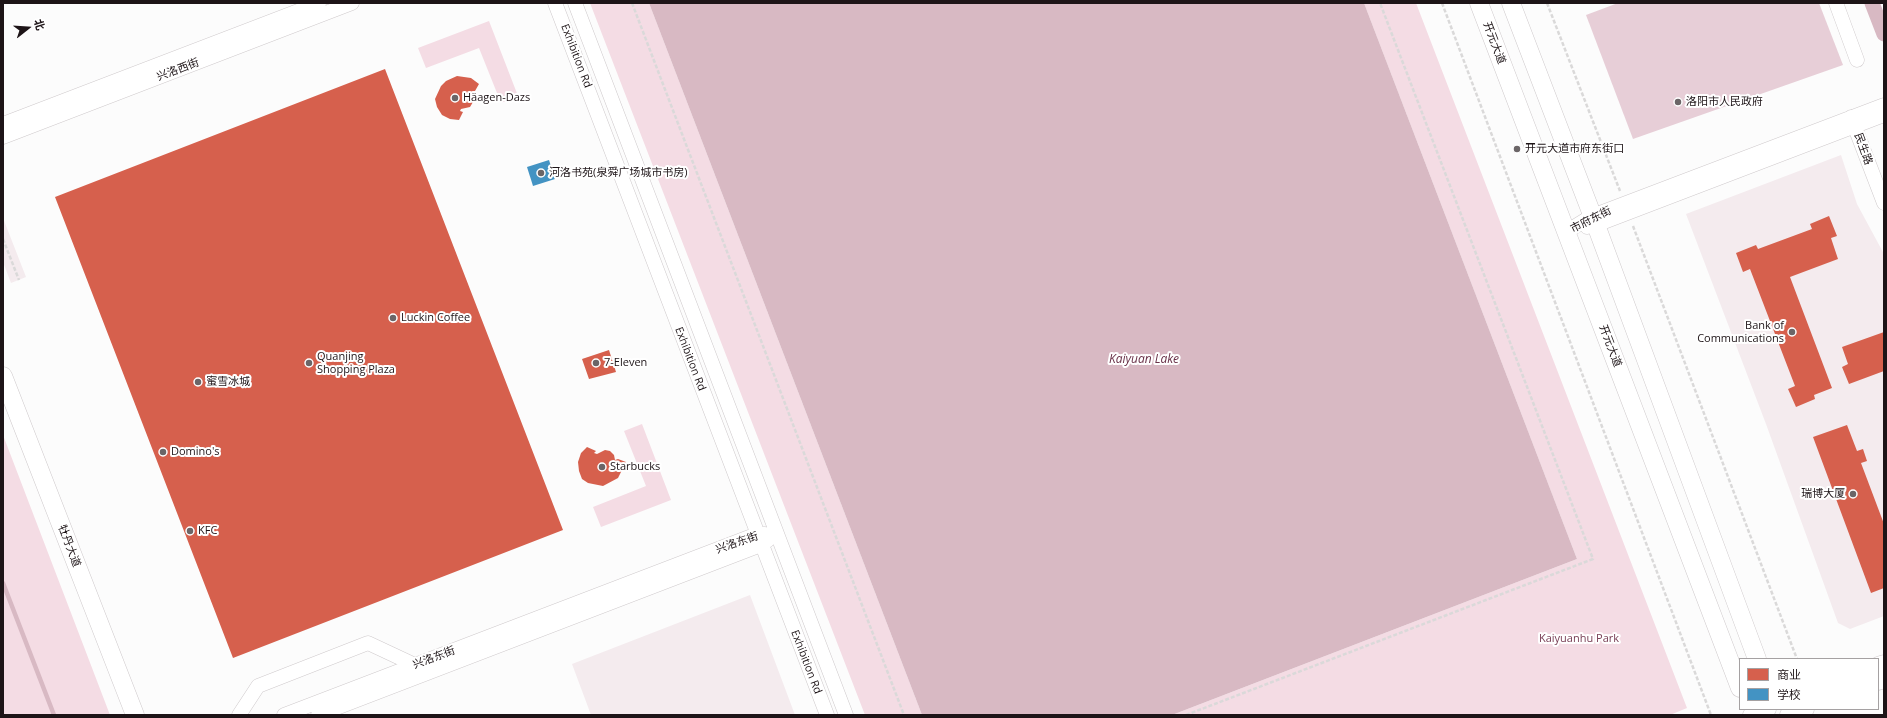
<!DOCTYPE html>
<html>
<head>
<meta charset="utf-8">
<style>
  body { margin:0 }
  #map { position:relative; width:1887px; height:718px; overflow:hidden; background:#fcfcfc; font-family:"Open Sans","Noto Sans SC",sans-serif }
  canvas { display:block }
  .frame { position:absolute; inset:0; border:4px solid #1d1417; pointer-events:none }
  .legend { position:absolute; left:1739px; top:658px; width:140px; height:52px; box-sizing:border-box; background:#fff; border:1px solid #a5a1a2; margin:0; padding:5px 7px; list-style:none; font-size:12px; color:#1d1417 }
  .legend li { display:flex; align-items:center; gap:8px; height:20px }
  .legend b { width:20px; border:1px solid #a5a1a2 }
  .north { position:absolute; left:8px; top:8px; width:40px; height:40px; -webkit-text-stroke:3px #fff; paint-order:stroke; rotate:73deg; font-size:11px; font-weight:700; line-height:16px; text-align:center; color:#1d1417 }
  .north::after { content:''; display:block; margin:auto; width:14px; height:18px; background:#1d1417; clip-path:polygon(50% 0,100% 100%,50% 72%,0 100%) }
</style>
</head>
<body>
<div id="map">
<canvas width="1887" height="718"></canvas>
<div class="frame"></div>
<ul class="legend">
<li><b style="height:11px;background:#d6604d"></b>商业</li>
<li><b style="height:11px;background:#4393c3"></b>学校</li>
</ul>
<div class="north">北</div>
</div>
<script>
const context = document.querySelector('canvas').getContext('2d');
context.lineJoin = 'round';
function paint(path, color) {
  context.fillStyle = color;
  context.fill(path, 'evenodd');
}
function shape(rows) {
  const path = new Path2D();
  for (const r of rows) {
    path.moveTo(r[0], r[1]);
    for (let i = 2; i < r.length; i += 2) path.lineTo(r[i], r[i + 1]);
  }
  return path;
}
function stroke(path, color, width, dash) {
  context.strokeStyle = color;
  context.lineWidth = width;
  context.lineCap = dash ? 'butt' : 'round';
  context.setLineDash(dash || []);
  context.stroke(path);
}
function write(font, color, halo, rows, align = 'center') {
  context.font = font + ' "Open Sans","Noto Sans SC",sans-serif';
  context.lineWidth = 4;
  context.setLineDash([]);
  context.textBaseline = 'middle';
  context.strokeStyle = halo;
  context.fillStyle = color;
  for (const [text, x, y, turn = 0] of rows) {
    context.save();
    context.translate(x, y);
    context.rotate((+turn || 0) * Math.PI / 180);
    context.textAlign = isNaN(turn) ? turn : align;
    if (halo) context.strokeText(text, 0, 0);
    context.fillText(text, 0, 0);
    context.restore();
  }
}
paint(shape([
  [1841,155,1857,204,1884,254,1884,616,1850,629,1838,623,1766,424,1686,214],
  [3,218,26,277,11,283,3,262],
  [750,595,795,715,591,715,572,664]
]), '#f4ebee');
paint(shape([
  [590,3,649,3,922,715,865,715],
  [1364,3,1416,3,1687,708,1670,715,1172,715,1577,559],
  [489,21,518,96,501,103,479,48,426,68,418,48],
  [642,424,671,500,601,527,593,507,646,486,624,431],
  [3,435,110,715,3,715]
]), '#f4dce4');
paint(shape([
  [1618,3,1819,3,1843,65,1633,139,1586,15]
]), '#e7ced7');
paint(shape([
  [649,3,1364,3,1577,559,1172,715,922,715]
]), '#d8b9c3');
paint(shape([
  [385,69,563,530,233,658,55,197],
  [457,76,471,78,479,84,475,91,472,92,473,102,470,107,461,109,460,111,463,112,459,120,450,119,442,115,437,107,435,99,441,86,446,81],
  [1829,216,1837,236,1831,238,1838,259,1790,277,1832,388,1814,395,1815,399,1796,407,1788,389,1795,386,1750,269,1743,272,1736,253,1756,245,1758,249,1812,229,1810,224],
  [1884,332,1884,371,1849,384,1842,367,1848,364,1842,347],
  [609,350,616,372,589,379,582,359],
  [1847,425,1857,451,1863,449,1867,461,1861,463,1884,524,1884,588,1871,593,1813,437],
  [587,447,596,451,594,453,597,454,605,450,610,451,614,455,615,460,618,459,626,462,618,478,603,486,588,483,582,479,579,471,578,462,581,453]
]), '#d6604d');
paint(shape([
  [549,160,555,179,533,186,527,167]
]), '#4393c3');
stroke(shape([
  [3,583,54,715]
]), '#d8b9c3', 4.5);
stroke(shape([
  [1872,3,1884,34]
]), '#d8b9c3', 15);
const minor = shape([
  [555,3,827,715],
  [575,3,846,715],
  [1836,3,1857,60],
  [1851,117,1884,203],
  [3,124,319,3],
  [3,137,352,3],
  [1587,227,1596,225,1884,115],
  [1566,232,1592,216,1884,105],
  [239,715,258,686,368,643,415,665],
  [284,715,757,534,765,534],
  [318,715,761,545,768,540]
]);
const major = shape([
  [1479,3,1740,688],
  [1511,3,1596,225,1757,659],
  [3,376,135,715],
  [1878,666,1884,664],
  [1878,681,1884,679],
  [1752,715,1767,709],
  [1789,715,1805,709]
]);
stroke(minor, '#cfcacc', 15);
stroke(major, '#cfcacc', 19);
stroke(shape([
  [632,3,904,715],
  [1442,3,1711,715],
  [1547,3,1620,191],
  [1633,226,1797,659],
  [3,239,19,280],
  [1186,715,1593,559,1380,3]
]), '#dad9d9', 2.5, [4, 2]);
stroke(minor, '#fff', 14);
stroke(major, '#fff', 18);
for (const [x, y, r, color] of [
  [455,98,4,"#6b6567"],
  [1678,102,4,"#6b6567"],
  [1517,149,4,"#6b6567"],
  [541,173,4,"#6b6567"],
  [393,318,4,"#6b6567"],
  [1792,332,4,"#6b6567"],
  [309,363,4,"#6b6567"],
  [596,363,4,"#6b6567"],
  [198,382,4,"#6b6567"],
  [163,452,4,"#6b6567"],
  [602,467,4,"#6b6567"],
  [1853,494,4,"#6b6567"],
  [190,531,4,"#6b6567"]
]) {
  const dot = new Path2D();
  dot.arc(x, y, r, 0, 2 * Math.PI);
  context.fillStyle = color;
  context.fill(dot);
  stroke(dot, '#fff', 1.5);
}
write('11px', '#1d1417', '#fff', [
  ["开元大道",1494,43,69],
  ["Exhibition Rd",576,56,69],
  ["兴洛西街",178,70,-21],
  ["民生路",1863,149,70],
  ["市府东街",1591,220,-27],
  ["开元大道",1610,346,69],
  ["Exhibition Rd",690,359,69],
  ["兴洛东街",737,543,-19],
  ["牡丹大道",69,546,69],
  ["兴洛东街",434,658,-21],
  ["Exhibition Rd",806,662,69]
]);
write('11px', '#1d1417', '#fff', [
  ["Häagen-Dazs",463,98],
  ["洛阳市人民政府",1686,102],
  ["开元大道市府东街口",1525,149],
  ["河洛书苑(泉舜广场城市书房)",549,173],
  ["Luckin Coffee",401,318],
  ["Bank of",1784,326,"right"],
  ["Communications",1784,339,"right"],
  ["Quanjing",317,357],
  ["Shopping Plaza",317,370],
  ["7-Eleven",604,363],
  ["蜜雪冰城",206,382],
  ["Domino's",171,452],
  ["Starbucks",610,467],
  ["瑞博大厦",1845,494,"right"],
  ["KFC",198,531]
], 'left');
write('11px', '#783e55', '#fff', [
  ["Kaiyuanhu Park",1579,639]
]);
write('italic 12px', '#693148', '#fff', [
  ["Kaiyuan Lake",1144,360]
]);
</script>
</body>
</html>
